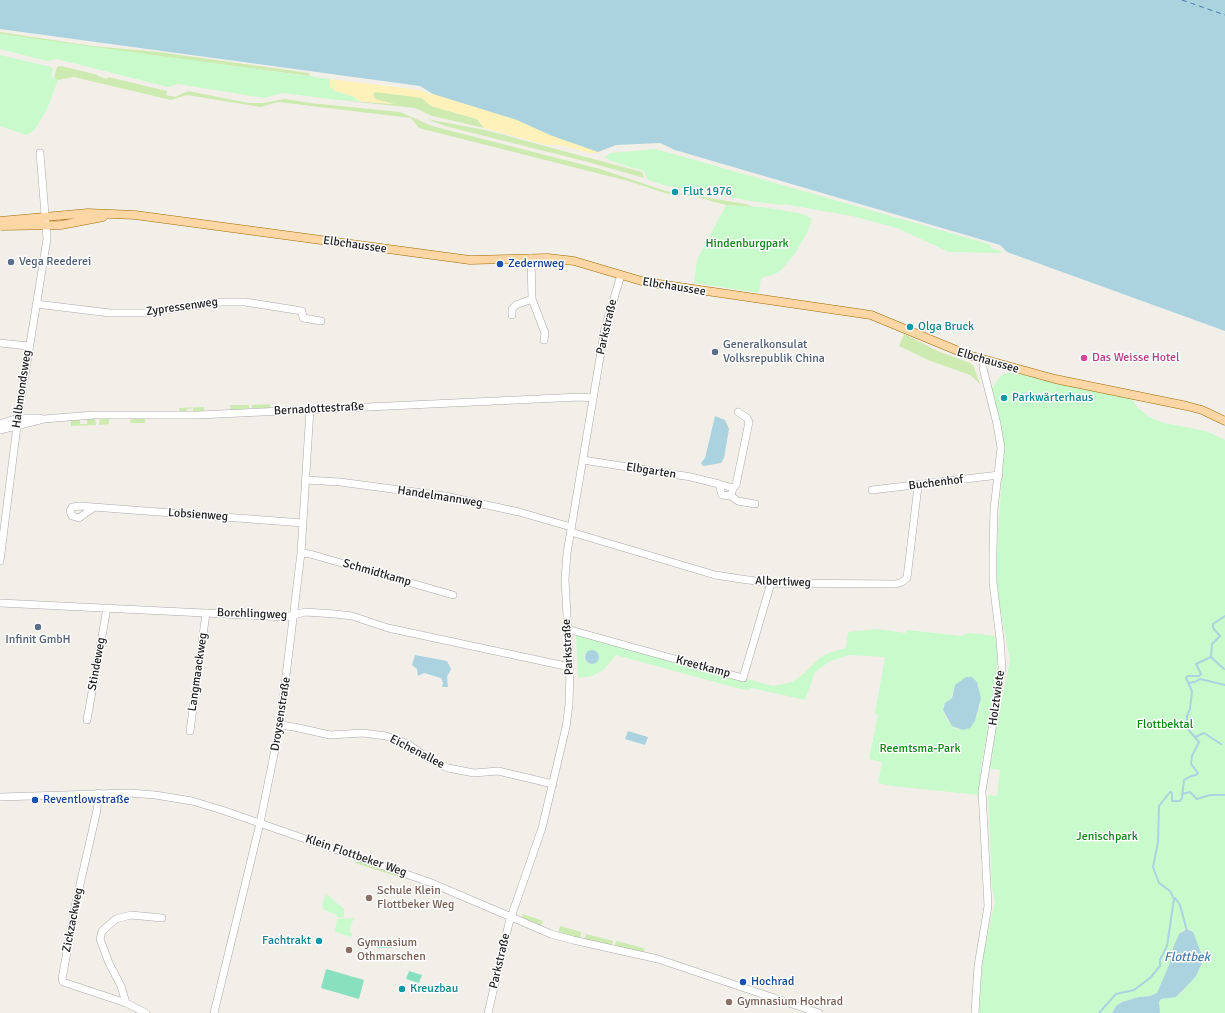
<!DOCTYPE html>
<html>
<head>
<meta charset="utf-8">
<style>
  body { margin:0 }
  canvas { display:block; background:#f2efe9 }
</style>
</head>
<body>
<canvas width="1225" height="1013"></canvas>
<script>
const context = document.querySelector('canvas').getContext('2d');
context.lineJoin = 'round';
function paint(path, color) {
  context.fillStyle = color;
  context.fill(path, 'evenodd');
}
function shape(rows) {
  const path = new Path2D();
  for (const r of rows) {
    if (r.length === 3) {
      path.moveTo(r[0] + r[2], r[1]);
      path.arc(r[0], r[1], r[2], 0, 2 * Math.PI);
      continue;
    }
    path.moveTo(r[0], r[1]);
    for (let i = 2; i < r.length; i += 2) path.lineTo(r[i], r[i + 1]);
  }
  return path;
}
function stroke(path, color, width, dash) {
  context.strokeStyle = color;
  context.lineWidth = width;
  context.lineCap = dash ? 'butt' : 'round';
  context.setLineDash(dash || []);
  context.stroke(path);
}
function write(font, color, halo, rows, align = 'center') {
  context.font = font + ' Signika,sans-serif';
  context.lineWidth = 3;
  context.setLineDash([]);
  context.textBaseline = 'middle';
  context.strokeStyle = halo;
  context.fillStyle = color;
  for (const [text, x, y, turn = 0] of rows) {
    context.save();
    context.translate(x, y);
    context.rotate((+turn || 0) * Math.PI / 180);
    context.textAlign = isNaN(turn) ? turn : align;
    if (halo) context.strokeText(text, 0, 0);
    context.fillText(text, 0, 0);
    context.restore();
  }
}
paint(shape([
  [0,32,93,46,159,52,309,73,310,76,127,52,0,34],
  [61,66,98,75,98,76,107,79,108,77,167,91,166,95,175,97,188,91,249,103,263,103,285,99,310,103,400,112,432,126,600,169,666,191,746,204,753,207,726,205,693,196,668,194,628,181,419,128,411,118,278,102,261,107,187,95,171,100,74,77,58,80,54,78,57,67],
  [375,91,422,98,431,106,477,119,484,128,432,116,415,108,338,100,393,104,375,99,373,94],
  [427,119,485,130,642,172,644,178,588,162,445,126],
  [904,334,940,352,970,363,974,367,980,384,970,375,928,360,899,346],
  [270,404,270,408,252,408,252,405],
  [230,405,249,405,249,408,231,410],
  [204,407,204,412,193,412,193,408,187,409,187,412,179,412,179,408],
  [87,418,95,418,96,425,71,426,71,420,80,419,80,424,87,424],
  [100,418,109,418,109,424,99,425],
  [131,418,145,419,145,423,130,423],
  [357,860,405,877,405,879,358,864,355,861],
  [523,914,543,921,541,926,522,918],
  [560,926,581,932,580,939,558,933],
  [586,934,613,941,612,945,584,940],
  [616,941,644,948,644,952,615,946]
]), '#cdebb0');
paint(shape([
  [372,74,395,75,429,79,458,86,549,115,593,138,613,141,598,153,589,153,559,145,547,145,484,128,477,119,431,106,422,98,375,92,373,94,375,99,395,104,359,101,352,96,335,91,330,87,330,79,420,90,430,95,431,93,429,87,426,85]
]), '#fff1ba');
paint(shape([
  [0,34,330,79,330,87,335,91,352,96,359,101,338,100,283,93,264,98,178,84,168,87,57,59,47,61,0,49],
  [0,55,51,67,53,69,51,77,58,80,47,109,34,131,26,135,0,126],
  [656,149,989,244,992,249,1000,250,1002,253,949,252,897,228,852,216,783,204,783,205,757,202,663,185,648,180,644,171,611,161,605,157,611,153],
  [726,205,761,207,793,212,803,214,812,219,807,233,794,255,781,270,775,274,761,278,759,293,694,283,697,260],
  [1009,372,1132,399,1138,408,1149,417,1164,423,1206,431,1225,440,1225,1013,1160,1013,1159,1002,1161,999,1179,995,1196,976,1202,963,1202,955,1200,950,1190,929,1187,929,1183,930,1178,936,1173,948,1169,965,1157,993,1150,996,1139,997,1122,1002,1116,1006,1112,1013,979,1013,983,955,995,902,992,887,988,795,997,796,1000,770,988,768,993,756,991,750,1010,660,995,581,1004,445,992,388,1001,376],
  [877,629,906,633,907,630,962,636,969,633,995,636,998,650,996,679,981,767,979,795,892,786,878,783,882,762,869,759,878,715,875,713,885,657,850,655,830,661,815,672,805,700,752,688,748,690,737,688,616,655,603,670,592,676,578,678,576,634,773,686,792,682,801,676,821,657,831,652,846,648,848,632],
  [592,651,595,664,589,664,585,661,584,655],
  [972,677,979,687,980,706,975,721,960,730,954,727,948,721,943,711,943,706,951,698,955,685],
  [326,894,344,909,344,917,338,918,337,915,323,909,322,904],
  [354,918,350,927,350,933,353,934,351,937,335,932,337,919]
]), '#c8facc');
paint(shape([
  [377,939,392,939,392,948,377,948],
  [326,969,364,980,359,999,321,988],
  [409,971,422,975,419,983,406,979]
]), '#88e0be');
paint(shape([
  [0,0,1225,0,1225,331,1007,252,1000,245,675,150,660,143,616,145,598,152,550,135,517,120,433,94,420,86,0,29],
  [715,416,725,420,729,429,724,458,721,463,703,466,701,463,705,458],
  [592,657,7],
  [415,655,447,661,451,669,447,677,448,687,442,687,443,683,441,678,424,673,418,676,417,669,412,665],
  [966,677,972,677,977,682,981,698,975,721,970,728,963,730,952,726,943,710,945,703,952,698,955,685],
  [628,731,648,737,645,745,625,739],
  [1187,929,1193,932,1202,955,1202,963,1196,976,1187,986,1176,997,1161,999,1159,1002,1160,1013,1112,1013,1116,1006,1122,1002,1139,997,1150,996,1157,993,1169,965,1173,948,1179,934]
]), '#aad3df');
stroke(shape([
  [1211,657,1224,669],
  [1189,683,1195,682,1200,679,1225,685],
  [1195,737,1204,733,1221,744],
  [1182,794,1190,792,1197,799,1210,795,1225,795],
  [1175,898,1180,905,1187,931],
  [1099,1013,1116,994,1134,990,1150,978,1160,966,1160,960,1167,946,1174,899,1170,891,1159,883,1153,867,1158,842,1159,806,1170,792,1172,793,1172,801,1180,801,1182,798,1184,780,1191,776,1196,775,1198,773,1191,764,1192,756,1199,742,1187,728,1187,716,1190,709,1192,691,1186,678,1188,676,1199,676,1201,674,1196,664,1211,657,1212,644,1220,636,1213,628,1213,624,1225,616]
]), '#aad3df', 2);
stroke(shape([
  [1182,0,1225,15]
]), '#4a7aab', 1, [5, 4]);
const minor = shape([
  [531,258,532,299,545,333,544,340],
  [36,304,110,313,144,313,221,302,245,302,302,311,303,318,321,321],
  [512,315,512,309,516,305,532,299],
  [0,343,28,346],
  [0,424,18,418,40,418],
  [0,430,44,419,94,415,198,415,580,397,593,398],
  [583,460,691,477,719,484,722,495,731,496,733,488,719,484],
  [306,480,340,482,445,496,519,512,571,527],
  [733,488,736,485,749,422,747,418,738,412],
  [872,490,999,475],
  [731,496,738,501,755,504],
  [93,508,79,518,72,516,70,511,72,507,80,506,303,523],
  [571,532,715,575,741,579,771,583,896,584,902,582,907,578,918,486],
  [301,553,310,554,453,595],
  [0,561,18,418,47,239,40,153],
  [0,603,286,617,305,612,335,614,352,616,388,628,570,667],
  [567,629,743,678,771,583],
  [87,720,107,608],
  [280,725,294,727,330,735,363,733,386,736,408,744,429,759,448,768,474,773,498,771,553,784],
  [190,731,206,613],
  [98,793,97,810,76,902,62,979,63,982,126,1003,146,1013],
  [0,797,129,793,155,795,192,801,222,810,429,882,551,934,573,940,658,959,819,1013],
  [126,1003,121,986,109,963,100,939,102,931,116,919,131,915,162,918],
  [214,1013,260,823,280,725,301,553,310,409],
  [488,1013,509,923,542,828,566,727,569,705,570,671,565,579,567,553,605,328,621,275],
  [975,1013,978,966,988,906,982,791,1002,668,1000,639,993,582,993,550,994,509,1001,448,997,424,983,368,983,360]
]);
const major = shape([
  [0,221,88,213,135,215,470,260,548,258,574,261,645,282,871,315,968,355,1055,379,1187,406,1202,410,1225,421],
  [2,226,61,225,103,217]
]);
stroke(minor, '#a9a9a9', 8);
stroke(major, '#a06b00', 9);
stroke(minor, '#fff', 7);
stroke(major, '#fcd6a4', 8);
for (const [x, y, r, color] of [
  [675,192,4,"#0f9aa8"],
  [11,262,4,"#5c6f8a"],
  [500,264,4,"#1a4fb4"],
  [910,327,4,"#0f9aa8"],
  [715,352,4,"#5c6f8a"],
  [1084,358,4,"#d1479c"],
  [1004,398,4,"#0f9aa8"],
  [38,627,4,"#5c6f8a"],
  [35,800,4,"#1a4fb4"],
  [369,898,4,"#8d6e63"],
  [319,941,4,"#0f9aa8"],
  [349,950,4,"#8d6e63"],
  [743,982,4,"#1a4fb4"],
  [402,989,4,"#0f9aa8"],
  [729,1002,4,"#8d6e63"]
]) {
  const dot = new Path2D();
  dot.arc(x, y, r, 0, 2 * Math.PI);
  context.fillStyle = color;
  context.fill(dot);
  stroke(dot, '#fff', 1.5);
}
write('12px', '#0d838f', '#fff', [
  ["Flut 1976",683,192],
  ["Olga Bruck",918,327],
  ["Parkwärterhaus",1012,398],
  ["Fachtrakt",311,941,"right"],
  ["Kreuzbau",410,989]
], 'left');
write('12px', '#0c8416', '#fff', [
  ["Hindenburgpark",747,244],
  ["Flottbektal",1165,725],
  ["Reemtsma-Park",920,749],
  ["Jenischpark",1107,837]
]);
write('12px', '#222', '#fff', [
  ["Elbchaussee",355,245,8],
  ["Elbchaussee",674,287,9],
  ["Zypressenweg",182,307,-8],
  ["Parkstraße",607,327,-77],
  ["Elbchaussee",988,361,16],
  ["Halbmondsweg",22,389,-82],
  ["Bernadottestraße",319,409,-3],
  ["Elbgarten",651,471,9],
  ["Buchenhof",936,483,-7],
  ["Handelmannweg",440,497,9],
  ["Lobsienweg",198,515,4],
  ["Schmidtkamp",377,573,16],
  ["Albertiweg",783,582,2],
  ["Borchlingweg",252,614,2],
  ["Parkstraße",568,647,-93],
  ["Stindeweg",97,664,-80],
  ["Kreetkamp",703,667,15],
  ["Langmaackweg",198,672,-82],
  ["Holztwiete",997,698,-82],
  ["Droysenstraße",281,714,-81],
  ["Eichenallee",417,752,27],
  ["Klein Flottbeker Weg",356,856,19],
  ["Zickzackweg",73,920,-79],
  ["Parkstraße",500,961,-77]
]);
write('12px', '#4e5e75', '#fff', [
  ["Vega Reederei",19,262],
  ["Generalkonsulat",723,345],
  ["Volksrepublik China",723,359],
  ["Infinit GmbH",38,640,"center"]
], 'left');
write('12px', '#164399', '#fff', [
  ["Zedernweg",508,264],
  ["Reventlowstraße",43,800],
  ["Hochrad",751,982]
], 'left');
write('12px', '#b23c85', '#fff', [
  ["Das Weisse Hotel",1092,358]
], 'left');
write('12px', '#785e54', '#fff', [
  ["Schule Klein",377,891],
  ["Flottbeker Weg",377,905],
  ["Gymnasium",357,943],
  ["Othmarschen",357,957],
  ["Gymnasium Hochrad",737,1002]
], 'left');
write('italic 13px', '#4a7aab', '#fff', [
  ["Flottbek",1187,958]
]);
</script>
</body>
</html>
